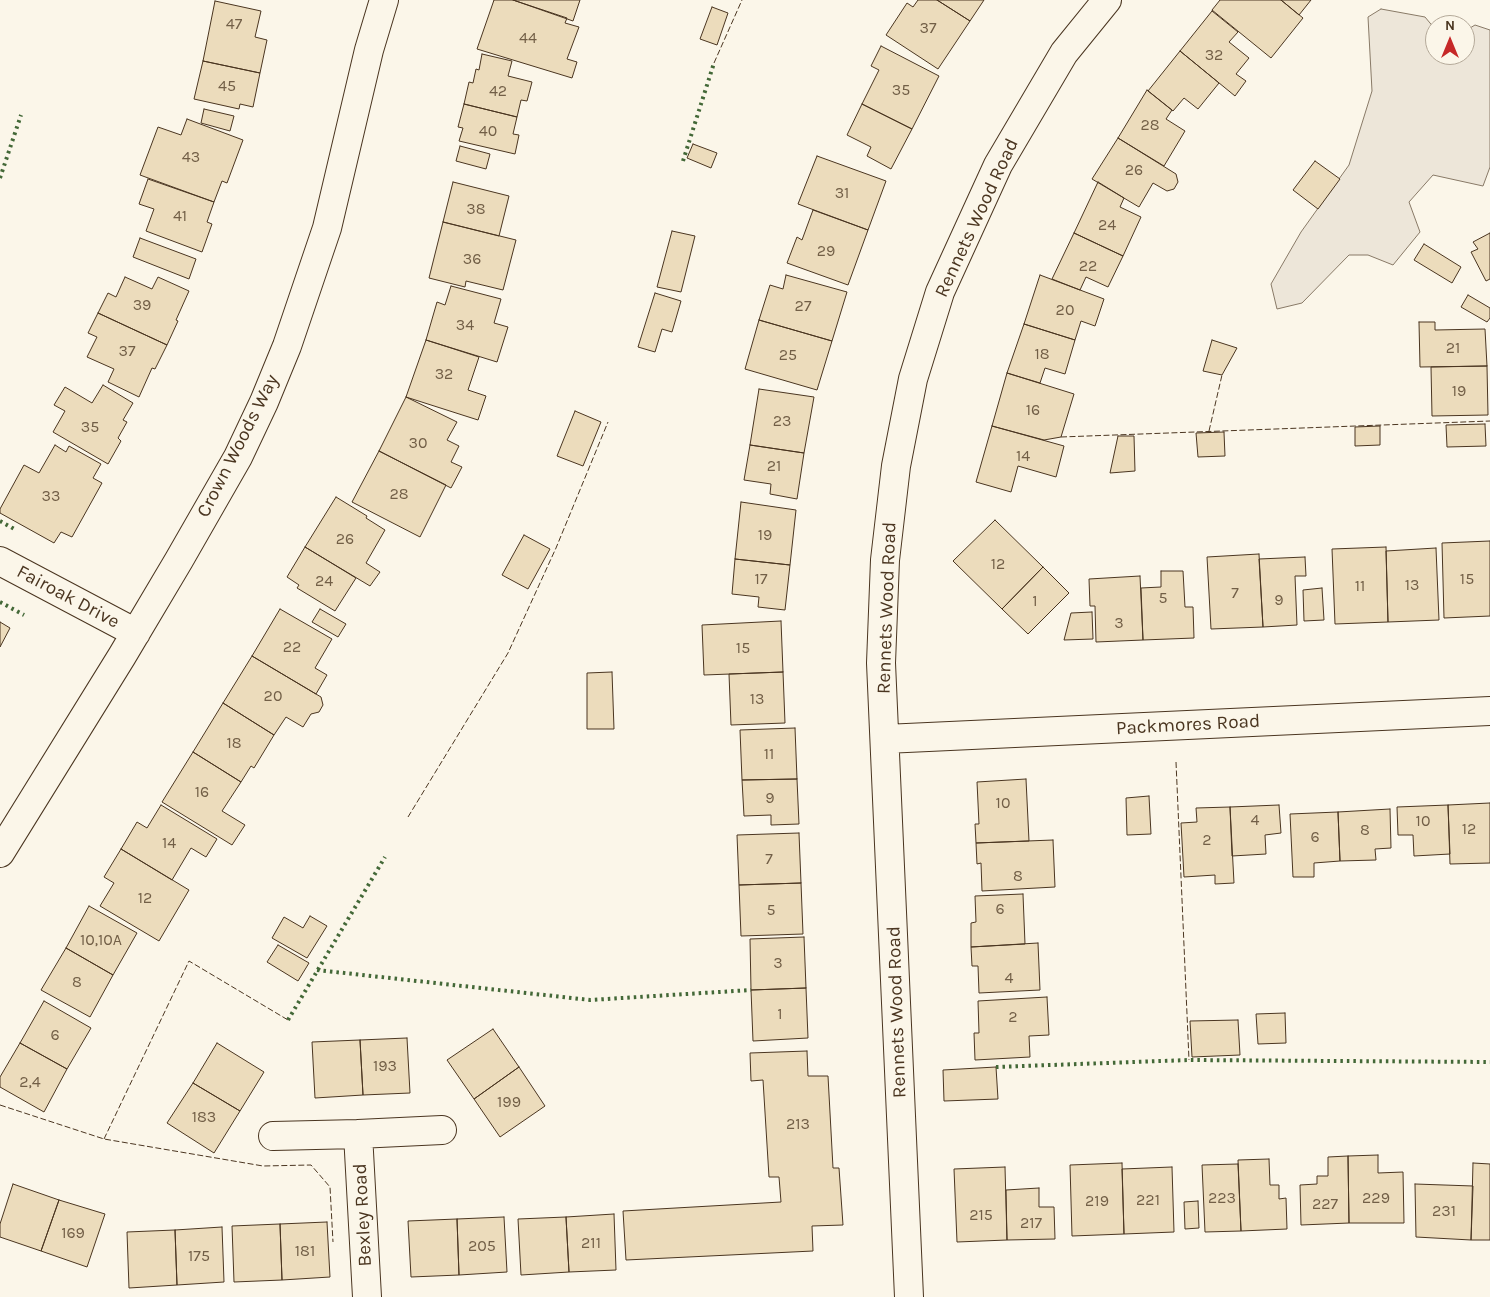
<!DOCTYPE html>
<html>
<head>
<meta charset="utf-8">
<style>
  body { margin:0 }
  #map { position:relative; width:1490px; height:1297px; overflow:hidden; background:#fbf6e9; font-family:Karla,sans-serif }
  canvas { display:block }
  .north { position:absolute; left:1425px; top:15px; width:50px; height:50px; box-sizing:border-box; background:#fbf6e9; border:1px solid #b4a999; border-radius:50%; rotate:0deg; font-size:14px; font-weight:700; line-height:20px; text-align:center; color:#4a3520 }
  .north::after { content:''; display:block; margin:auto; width:18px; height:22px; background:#c62828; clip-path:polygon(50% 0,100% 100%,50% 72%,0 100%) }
</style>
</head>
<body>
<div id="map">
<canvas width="1490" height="1297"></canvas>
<div class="north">N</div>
</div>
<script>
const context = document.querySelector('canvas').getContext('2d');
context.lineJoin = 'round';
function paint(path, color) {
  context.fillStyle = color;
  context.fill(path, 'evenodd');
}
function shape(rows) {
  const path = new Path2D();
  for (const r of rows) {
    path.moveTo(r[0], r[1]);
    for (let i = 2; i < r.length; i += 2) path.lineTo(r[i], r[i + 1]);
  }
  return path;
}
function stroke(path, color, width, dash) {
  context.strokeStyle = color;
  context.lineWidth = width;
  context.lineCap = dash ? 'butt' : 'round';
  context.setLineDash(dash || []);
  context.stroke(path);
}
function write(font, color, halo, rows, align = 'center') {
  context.font = font + ' Karla,sans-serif';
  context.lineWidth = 4;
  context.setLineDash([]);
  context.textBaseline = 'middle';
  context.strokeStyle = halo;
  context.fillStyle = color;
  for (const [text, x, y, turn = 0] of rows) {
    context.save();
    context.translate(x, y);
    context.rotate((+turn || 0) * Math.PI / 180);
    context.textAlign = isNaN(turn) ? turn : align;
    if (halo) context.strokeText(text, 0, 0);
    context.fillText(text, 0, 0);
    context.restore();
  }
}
const green = shape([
  [1381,9,1425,17,1435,29,1435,55,1465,55,1465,31,1475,25,1490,30,1490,167,1483,186,1433,175,1409,202,1420,232,1393,265,1368,255,1349,255,1302,303,1277,309,1271,284,1301,232,1349,165,1372,91,1368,17,1381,9]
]);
paint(green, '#ede6d9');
stroke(green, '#887966', 1);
const building = shape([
  [494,0,513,0,567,18,565,23,579,27,567,59,577,62,572,78,477,49,494,0],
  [513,0,580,0,573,21,513,0],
  [918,0,937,0,970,21,938,69,886,35,907,3,913,7,918,0],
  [937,0,984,0,970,21,937,0],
  [1220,0,1281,0,1303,18,1271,58,1212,10,1220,0],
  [1281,0,1311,0,1299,15,1281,0],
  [215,1,261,11,255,37,267,40,260,73,203,61,215,1],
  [712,7,728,13,717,45,700,39,712,7],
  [1212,11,1238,32,1229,42,1249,58,1236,74,1246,81,1235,96,1180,51,1212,11],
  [881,46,939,76,912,129,862,104,879,70,871,66,881,46],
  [1180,51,1219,83,1198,109,1184,98,1173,111,1148,91,1180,51],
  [482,54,512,61,508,76,532,82,527,101,521,100,517,117,464,104,469,82,473,83,476,69,479,70,482,54],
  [203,61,260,73,253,107,240,104,239,109,194,99,203,61],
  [1147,90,1172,110,1166,119,1185,131,1164,166,1118,138,1147,90],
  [464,104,517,117,513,134,519,135,515,154,459,141,463,128,458,127,464,104],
  [862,104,912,129,891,169,867,156,871,147,847,135,862,104],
  [204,109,234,116,230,131,201,123,204,109],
  [187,119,243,140,227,183,222,181,214,202,140,175,158,127,181,135,187,119],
  [1118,138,1176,174,1178,182,1174,189,1167,191,1153,183,1139,207,1092,179,1118,138],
  [693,144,717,153,711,168,687,158,693,144],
  [460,146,490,154,486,169,456,161,460,146],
  [817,156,886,181,868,230,798,204,817,156],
  [1315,161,1340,179,1318,209,1293,190,1315,161],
  [148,179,214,202,207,222,212,224,202,252,146,231,154,209,139,204,148,179],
  [453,182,509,196,499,236,443,222,453,182],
  [1098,182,1124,198,1120,207,1141,217,1123,256,1074,233,1098,182],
  [813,210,868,230,848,285,787,263,797,237,802,240,813,210],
  [443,222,516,240,503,290,466,281,465,287,429,278,443,222],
  [672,231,695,236,681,292,657,287,672,231],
  [1074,233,1123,256,1108,287,1086,277,1080,290,1052,279,1074,233],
  [1490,233,1490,279,1486,281,1471,252,1478,249,1473,242,1490,233],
  [140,238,196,259,189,279,133,257,140,238],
  [1424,244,1461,267,1452,283,1414,260,1424,244],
  [786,275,847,292,832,341,759,320,770,285,783,289,786,275],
  [1040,275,1104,299,1095,326,1081,321,1075,340,1024,324,1040,275],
  [125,277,152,289,158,277,189,291,176,320,178,321,167,345,98,313,108,293,116,297,125,277],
  [451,286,501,299,494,323,508,327,497,362,426,340,437,302,445,305,451,286],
  [655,293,681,301,672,332,662,329,655,352,638,347,655,293],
  [1468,295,1490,308,1490,318,1487,322,1461,307,1468,295],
  [98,313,167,345,155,369,152,368,139,397,108,382,114,369,87,357,97,337,88,333,98,313],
  [759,320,832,341,817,390,745,369,759,320],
  [1419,322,1435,322,1435,330,1485,329,1487,366,1420,367,1419,322],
  [1024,324,1075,340,1065,374,1045,368,1040,383,1007,373,1024,324],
  [426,340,479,357,468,390,486,396,478,420,406,397,426,340],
  [1212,340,1237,348,1222,375,1203,371,1212,340],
  [1487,366,1488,415,1432,416,1431,367,1487,366],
  [1007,373,1074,394,1061,437,1044,440,992,426,1007,373],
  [103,385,133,403,123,420,127,422,118,438,121,441,108,464,53,432,65,411,54,405,65,387,92,403,103,385],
  [759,389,814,397,804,453,750,445,759,389],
  [406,397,457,422,447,440,459,446,451,462,462,467,451,488,379,451,406,397],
  [575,411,601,422,583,466,557,456,575,411],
  [1485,424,1486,446,1447,447,1446,425,1485,424],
  [992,426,1064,446,1056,477,1018,466,1011,492,976,482,992,426],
  [1380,426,1380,445,1355,446,1355,427,1380,426],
  [1224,432,1225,456,1198,457,1196,433,1224,432],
  [1118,436,1134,436,1135,471,1110,473,1118,436],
  [55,445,66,452,69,446,101,464,93,478,102,483,72,537,61,532,54,543,0,513,0,509,24,465,39,473,55,445],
  [750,445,804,453,797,499,770,494,771,484,744,480,750,445],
  [379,451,446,485,420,537,352,502,379,451],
  [336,497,367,516,366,518,385,530,366,563,380,572,370,586,305,547,336,497],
  [741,502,796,510,790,565,735,559,741,502],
  [995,520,1043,567,1002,609,953,561,995,520],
  [524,535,550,549,528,589,502,575,524,535],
  [1490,541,1490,616,1444,618,1442,543,1490,541],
  [305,547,356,578,335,611,297,588,299,585,287,577,305,547],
  [1386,547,1388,622,1335,624,1332,549,1386,547],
  [1436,548,1439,620,1388,622,1386,551,1436,548],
  [1259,554,1263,627,1211,629,1207,557,1259,554],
  [1305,557,1306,576,1295,576,1297,625,1263,627,1259,559,1305,557],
  [735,559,790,565,785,610,758,607,759,597,732,594,735,559],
  [1043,567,1069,593,1028,634,1002,609,1043,567],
  [1161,571,1183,571,1185,607,1193,607,1194,638,1143,640,1141,588,1161,587,1161,571],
  [1140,576,1143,640,1096,642,1095,606,1090,606,1089,579,1140,576],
  [1322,588,1324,620,1304,621,1303,590,1322,588],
  [280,609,332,639,315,668,327,675,316,694,252,656,280,609],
  [320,609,346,624,338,637,312,622,320,609],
  [1092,612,1093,639,1064,640,1071,613,1092,612],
  [781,621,783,672,704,675,702,625,781,621],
  [0,622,10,628,0,647,0,622],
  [252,656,321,697,323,705,319,712,311,714,303,727,286,717,274,735,223,703,252,656],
  [612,672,614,729,587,729,587,673,612,672],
  [783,672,785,723,731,725,729,674,783,672],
  [223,703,274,735,254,768,251,766,241,782,193,752,223,703],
  [795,728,797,779,742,780,740,730,795,728],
  [193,752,241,782,222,811,245,825,232,845,162,802,193,752],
  [797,779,799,824,771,825,771,815,744,816,742,780,797,779],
  [1026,779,1029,841,976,843,975,824,979,824,977,782,1026,779],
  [1149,796,1151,834,1127,835,1126,798,1149,796],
  [1490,803,1490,863,1450,864,1448,805,1490,803],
  [161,805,217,839,206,857,191,848,172,880,121,849,137,822,147,828,161,805],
  [1279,805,1281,833,1265,835,1266,854,1232,856,1230,807,1279,805],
  [1448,805,1450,854,1414,856,1413,835,1398,835,1397,807,1448,805],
  [1230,807,1234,883,1215,884,1215,875,1184,877,1181,823,1197,822,1196,808,1230,807],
  [1390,809,1391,848,1375,849,1376,860,1340,861,1338,812,1390,809],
  [1338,812,1340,861,1314,863,1314,877,1293,877,1290,814,1338,812],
  [799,833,801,883,739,885,737,835,799,833],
  [1053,840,1055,887,982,891,981,863,977,864,976,843,1053,840],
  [121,849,189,890,159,941,100,906,114,883,104,877,121,849],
  [801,883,803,934,741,936,739,885,801,883],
  [1023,894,1025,944,971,947,971,923,976,922,975,896,1023,894],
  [89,906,137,933,113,975,66,948,89,906],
  [310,916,327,926,307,958,272,938,284,917,303,928,310,916],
  [804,937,806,988,751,990,750,939,804,937],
  [1038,943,1040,990,979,993,978,966,972,966,971,947,1038,943],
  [278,945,309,963,298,981,267,962,278,945],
  [66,948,113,975,90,1017,41,990,66,948],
  [806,988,808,1038,753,1041,751,990,806,988],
  [1047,997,1049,1035,1029,1036,1030,1057,975,1060,974,1033,979,1033,978,1001,1047,997],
  [44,1001,91,1028,67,1069,20,1043,44,1001],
  [1285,1013,1286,1043,1258,1044,1256,1014,1285,1013],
  [1238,1020,1240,1055,1192,1057,1190,1021,1238,1020],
  [493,1029,519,1067,474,1099,447,1060,493,1029],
  [407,1038,410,1093,363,1095,360,1040,407,1038],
  [360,1040,363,1095,315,1098,312,1042,360,1040],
  [20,1043,67,1069,44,1112,0,1087,0,1077,20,1043],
  [217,1043,264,1072,240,1111,193,1083,217,1043],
  [807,1051,808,1076,828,1076,833,1168,839,1168,843,1225,812,1226,813,1251,626,1260,623,1211,781,1202,779,1177,769,1177,763,1080,751,1081,750,1053,807,1051],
  [519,1067,545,1106,500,1137,474,1099,519,1067],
  [996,1067,998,1099,944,1101,943,1070,996,1067],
  [193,1083,240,1111,214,1153,167,1123,193,1083],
  [1378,1155,1378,1173,1403,1172,1404,1223,1349,1223,1348,1156,1378,1155],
  [1348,1156,1349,1223,1301,1225,1300,1185,1317,1184,1317,1176,1328,1176,1328,1157,1348,1156],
  [1269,1159,1270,1185,1279,1185,1279,1199,1286,1198,1287,1229,1241,1231,1238,1160,1269,1159],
  [1122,1163,1124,1234,1072,1236,1070,1165,1122,1163],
  [1473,1163,1490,1164,1490,1240,1471,1240,1473,1163],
  [1238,1164,1241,1231,1205,1232,1202,1165,1238,1164],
  [1005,1167,1007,1240,957,1242,954,1169,1005,1167],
  [1172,1167,1174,1232,1124,1234,1122,1169,1172,1167],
  [13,1184,59,1200,41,1251,0,1237,0,1224,13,1184],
  [1415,1184,1473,1186,1471,1240,1416,1237,1415,1184],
  [1039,1188,1039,1207,1054,1207,1055,1239,1007,1240,1006,1190,1039,1188],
  [59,1200,105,1214,87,1267,41,1251,59,1200],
  [1198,1201,1199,1228,1185,1229,1184,1202,1198,1201],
  [614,1214,616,1270,569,1272,566,1217,614,1214],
  [504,1217,507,1272,459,1275,457,1219,504,1217],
  [566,1217,569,1272,521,1275,518,1219,566,1217],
  [457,1219,459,1275,411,1277,408,1221,457,1219],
  [327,1222,330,1277,282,1280,280,1224,327,1222],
  [280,1224,282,1280,234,1282,232,1226,280,1224],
  [222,1227,224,1282,177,1285,175,1230,222,1227],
  [175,1230,177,1285,129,1288,127,1232,175,1230]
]);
paint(building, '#ecdcbc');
stroke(building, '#4a3520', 1);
const minor = shape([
  [0,561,136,633],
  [885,739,1490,711],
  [0,853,122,656,179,560,238,457,264,402,287,346,327,228,369,50,384,0],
  [358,1134,442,1130],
  [273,1136,358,1134,367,1297],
  [909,1297,881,663,885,560,896,466,913,379,940,292,998,165,1064,53,1107,0]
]);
stroke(minor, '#4a3520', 30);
stroke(minor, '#fbf6e9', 28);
stroke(shape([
  [683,161,714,63],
  [0,178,21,115],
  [0,521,16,530],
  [0,602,24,615],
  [317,970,590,1000,751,990],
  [288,1020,385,857],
  [996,1067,1189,1060,1490,1062]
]), '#436837', 4, [2.5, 4]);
stroke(shape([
  [714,63,742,0],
  [1209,431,1222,375],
  [1061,437,1490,421],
  [1176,762,1189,1060],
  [408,817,508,653,556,548,608,422],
  [0,1105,104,1139,263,1166,311,1165,330,1187,333,1242],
  [104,1139,189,961,288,1020]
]), '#4a3520', 1, [6, 2.5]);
write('16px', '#725f47', null, [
  ["47",234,24],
  ["37",928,28],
  ["44",528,38],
  ["32",1214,55],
  ["45",227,86],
  ["35",901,90],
  ["42",498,91],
  ["28",1150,125],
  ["40",488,131],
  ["43",191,157],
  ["26",1134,170],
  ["31",842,193],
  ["38",476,209],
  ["41",180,216],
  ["24",1107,225],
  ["29",826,251],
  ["36",472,259],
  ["22",1088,266],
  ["39",142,305],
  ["27",803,306],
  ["20",1065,310],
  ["34",465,325],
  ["21",1453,348],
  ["37",127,351],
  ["18",1042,354],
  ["25",788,355],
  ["32",444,374],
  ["19",1459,391],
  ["16",1033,410],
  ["23",782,421],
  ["35",90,427],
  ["30",418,443],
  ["14",1023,456],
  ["21",774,466],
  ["28",399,494],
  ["33",51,496],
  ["19",765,535],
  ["26",345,539],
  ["12",998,564],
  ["17",761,579],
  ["15",1467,579],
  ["24",324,581],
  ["13",1412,585],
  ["11",1360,586],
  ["7",1235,593],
  ["5",1163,598],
  ["9",1279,600],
  ["1",1035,601],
  ["3",1119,623],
  ["22",292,647],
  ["15",743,648],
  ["20",273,696],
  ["13",757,699],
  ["18",234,743],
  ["11",769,754],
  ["16",202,792],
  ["9",770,798],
  ["10",1003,803],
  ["4",1255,820],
  ["10",1423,821],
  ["12",1469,829],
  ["8",1365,830],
  ["6",1315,837],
  ["2",1207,840],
  ["14",169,843],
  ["7",769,859],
  ["8",1018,876],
  ["12",145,898],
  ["6",1000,909],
  ["5",771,910],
  ["10,10A",101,940],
  ["3",778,963],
  ["4",1009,978],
  ["8",77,982],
  ["1",780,1014],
  ["2",1013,1017],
  ["6",55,1035],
  ["193",385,1066],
  ["2,4",30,1082],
  ["199",509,1102],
  ["183",204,1117],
  ["213",798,1124],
  ["223",1222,1198],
  ["229",1376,1198],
  ["221",1148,1200],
  ["219",1097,1201],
  ["227",1325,1204],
  ["231",1444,1211],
  ["215",981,1215],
  ["217",1031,1223],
  ["169",73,1233],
  ["211",591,1243],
  ["205",482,1246],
  ["181",305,1251],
  ["175",199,1256]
]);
write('19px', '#4a3520', '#fbf6e9', [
  ["Rennets Wood Road",977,218,-65],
  ["Crown Woods Way",238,446,-63],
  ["Fairoak Drive",68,597,28],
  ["Rennets Wood Road",887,608,-88],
  ["Packmores Road",1188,725,-3],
  ["Rennets Wood Road",897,1012,-92],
  ["Bexley Road",363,1215,-93]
]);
</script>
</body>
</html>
